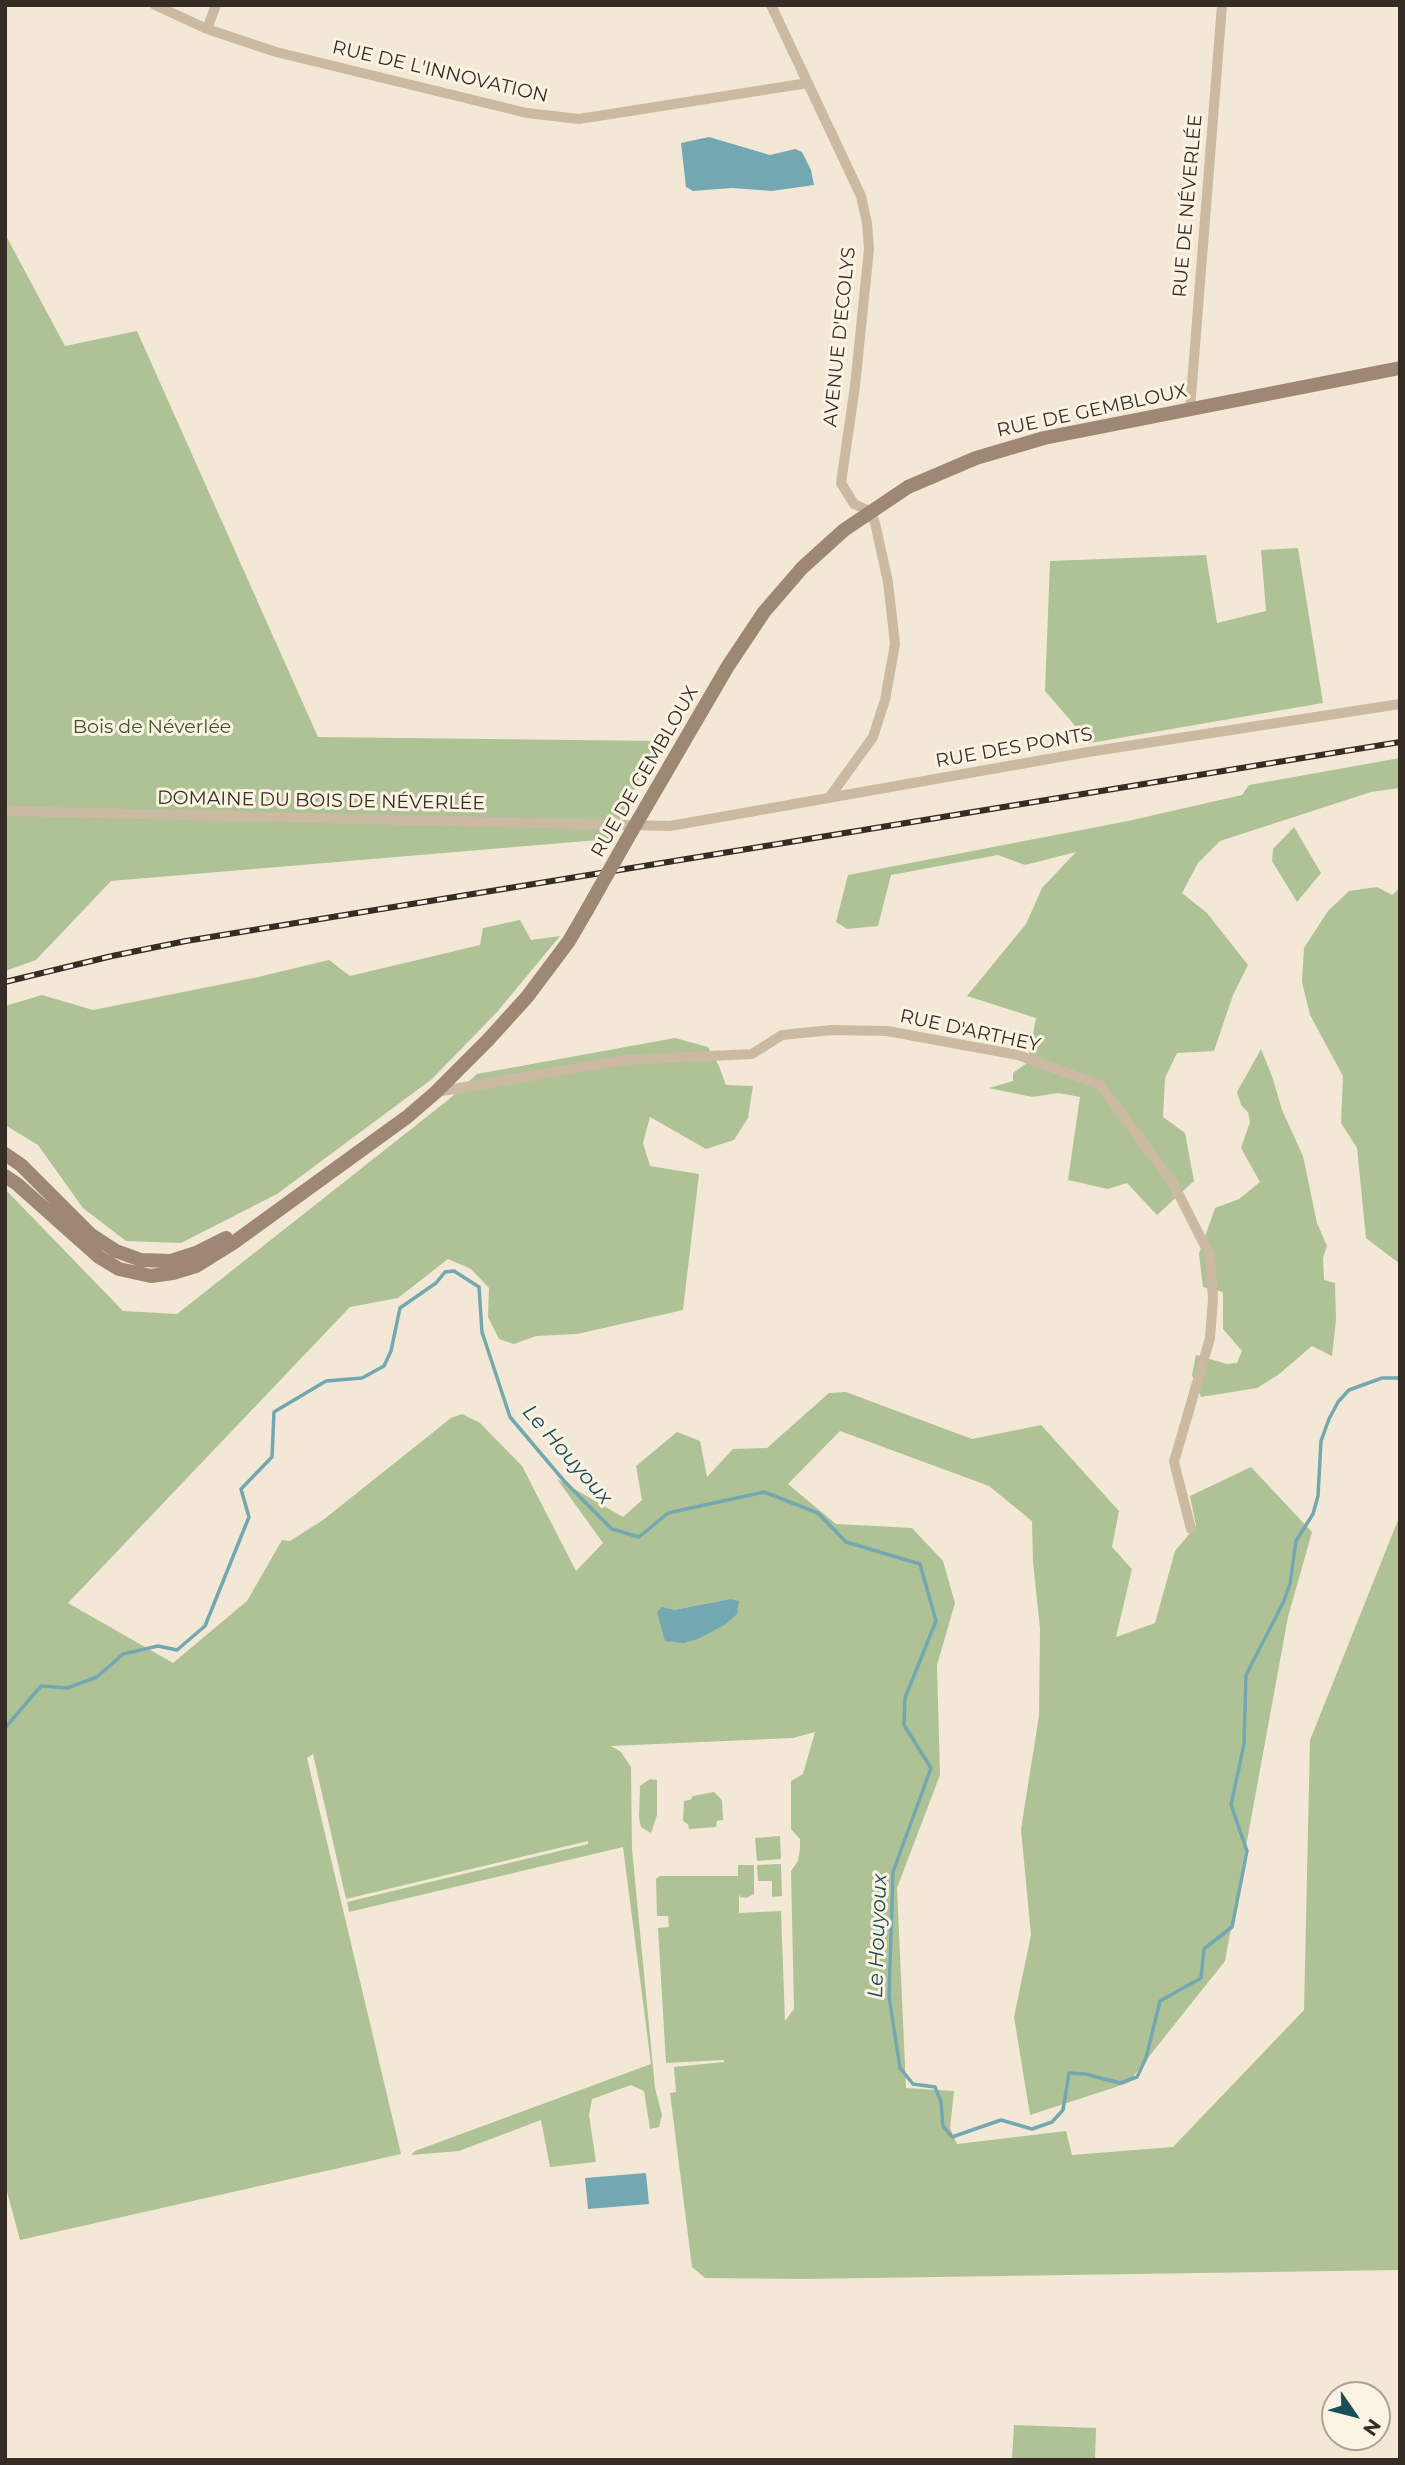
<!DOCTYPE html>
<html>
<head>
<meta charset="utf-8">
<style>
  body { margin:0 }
  #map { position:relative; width:1405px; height:2465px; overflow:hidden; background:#f3e8d6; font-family:Montserrat,sans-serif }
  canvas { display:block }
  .frame { position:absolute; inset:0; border:7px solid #352c25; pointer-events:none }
  .north { position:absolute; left:1321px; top:2381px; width:70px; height:70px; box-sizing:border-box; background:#faf2e2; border:2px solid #aba396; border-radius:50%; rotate:125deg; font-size:19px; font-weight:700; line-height:28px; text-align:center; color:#352c25 }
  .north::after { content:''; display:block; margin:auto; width:24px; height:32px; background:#184e59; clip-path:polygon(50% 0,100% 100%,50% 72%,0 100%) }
</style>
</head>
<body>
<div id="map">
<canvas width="1405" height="2465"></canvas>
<div class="frame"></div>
<div class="north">N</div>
</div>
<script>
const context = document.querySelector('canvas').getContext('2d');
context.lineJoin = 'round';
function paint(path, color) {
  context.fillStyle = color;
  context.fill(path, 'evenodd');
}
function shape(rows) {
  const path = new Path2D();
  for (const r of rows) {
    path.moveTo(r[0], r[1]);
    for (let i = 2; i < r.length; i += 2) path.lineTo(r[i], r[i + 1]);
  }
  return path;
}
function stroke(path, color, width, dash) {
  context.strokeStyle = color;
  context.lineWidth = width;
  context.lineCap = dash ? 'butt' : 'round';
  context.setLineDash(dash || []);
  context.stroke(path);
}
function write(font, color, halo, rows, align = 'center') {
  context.font = font + ' Montserrat,sans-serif';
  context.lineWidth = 6;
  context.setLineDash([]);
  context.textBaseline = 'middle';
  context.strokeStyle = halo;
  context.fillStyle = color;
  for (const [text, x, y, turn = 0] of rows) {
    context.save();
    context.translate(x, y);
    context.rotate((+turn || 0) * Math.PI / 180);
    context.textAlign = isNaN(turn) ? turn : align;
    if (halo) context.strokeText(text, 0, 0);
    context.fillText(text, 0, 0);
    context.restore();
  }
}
paint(shape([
  [5,234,65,346,137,331,318,737,658,741,610,839,111,881,36,960,5,971],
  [1298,548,1323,703,1090,743,1045,691,1050,561,1206,555,1217,623,1266,611,1261,550],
  [1400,758,1400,788,1371,792,1220,841,1198,863,1182,893,1207,913,1248,965,1233,995,1214,1051,1177,1053,1165,1078,1163,1117,1185,1133,1194,1181,1157,1215,1127,1183,1108,1189,1068,1180,1080,1097,1058,1093,1032,1097,989,1088,1013,1081,1013,1073,1027,1063,1036,1018,967,996,1026,924,1042,888,1076,852,1025,865,998,855,891,875,878,926,847,929,836,922,848,875,1128,821,1242,795,1249,785],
  [1294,827,1321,873,1297,902,1272,861,1273,849],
  [1377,887,1392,895,1400,888,1400,1264,1366,1238,1357,1148,1341,1123,1343,1076,1310,1015,1302,982,1304,948,1328,911,1349,891],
  [520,920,531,940,560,936,497,1012,432,1079,277,1194,181,1243,126,1241,83,1208,38,1145,5,1125,5,1006,42,995,93,1010,258,977,329,960,350,976,480,945,483,928],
  [675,1038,708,1047,719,1066,726,1085,753,1086,748,1118,734,1140,706,1149,650,1117,643,1143,650,1166,699,1174,683,1310,577,1334,536,1336,514,1344,499,1339,488,1317,489,1288,471,1269,448,1259,398,1298,350,1307,68,1603,173,1663,247,1601,282,1540,290,1541,323,1520,451,1418,462,1414,480,1423,522,1466,576,1571,603,1543,557,1479,623,1517,642,1500,636,1466,677,1432,700,1441,707,1477,733,1449,767,1448,829,1393,846,1392,972,1439,1041,1425,1119,1511,1112,1547,1132,1569,1116,1637,1155,1623,1175,1551,1196,1526,1190,1496,1251,1467,1312,1532,1288,1617,1225,1961,1128,2083,1030,2115,1014,2017,1031,1935,1021,1829,1039,1716,1040,1629,1033,1562,1032,1521,989,1486,840,1431,788,1484,836,1524,912,1528,943,1561,955,1603,937,1665,940,1775,897,1888,906,2088,954,2091,950,2128,957,2144,1066,2131,1072,2155,1173,2147,1304,2010,1310,1740,1400,1515,1400,2270,803,2279,705,2278,692,2267,670,2093,676,2092,674,2067,724,2062,724,2060,666,2063,658,1928,669,1927,668,1916,657,1916,656,1879,660,1876,738,1876,738,1865,754,1865,754,1894,746,1898,740,1897,739,1894,739,1913,781,1911,785,2021,794,2009,791,1871,798,1861,800,1849,800,1839,791,1829,791,1781,803,1774,815,1732,793,1738,611,1746,621,1752,631,1767,632,1849,655,2088,662,2115,659,2127,650,2129,644,2091,631,2085,592,2099,589,2115,596,2162,550,2167,541,2120,459,2151,411,2155,415,2151,651,2064,623,1847,349,1912,347,1902,588,1844,588,1841,346,1899,313,1754,307,1758,401,2154,20,2240,5,2184,5,1189,123,1311,177,1314,448,1100,477,1074],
  [730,1599,698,1639,674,1610],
  [1261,1049,1272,1076,1282,1110,1303,1156,1317,1223,1327,1246,1323,1258,1324,1280,1335,1283,1336,1320,1332,1356,1312,1346,1278,1375,1257,1388,1201,1397,1192,1375,1196,1355,1227,1364,1237,1363,1242,1351,1223,1329,1223,1292,1203,1287,1199,1254,1215,1208,1239,1199,1260,1182,1241,1148,1250,1122,1248,1112,1241,1105,1237,1092],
  [650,1779,657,1780,657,1815,651,1833,641,1827,639,1818,640,1786],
  [714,1792,722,1800,723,1820,717,1821,716,1827,689,1829,688,1824,683,1821,684,1801,690,1800,693,1796],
  [780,1836,781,1859,757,1861,755,1838],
  [781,1864,782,1896,772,1897,772,1881,758,1881,757,1865],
  [1014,2425,1096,2428,1095,2460,1012,2460]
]), '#aec295');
paint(shape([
  [709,137,770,155,795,149,802,152,811,170,814,185,772,191,732,188,693,191,686,187,681,143],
  [730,1599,739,1601,737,1614,726,1624,698,1639,684,1643,665,1641,657,1612,662,1607,674,1610],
  [646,2173,649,2204,588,2209,585,2178]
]), '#73a8b2');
stroke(shape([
  [5,1728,41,1686,67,1688,97,1677,123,1654,158,1646,177,1650,205,1626,249,1517,241,1489,272,1457,274,1412,326,1381,362,1378,384,1366,391,1351,400,1308,436,1283,445,1272,454,1271,479,1287,482,1332,510,1417,565,1482,612,1529,639,1537,668,1513,764,1492,818,1513,846,1542,920,1564,936,1621,905,1698,904,1725,931,1768,893,1872,889,1996,900,2068,913,2084,935,2087,941,2102,943,2126,952,2137,1001,2120,1032,2129,1052,2122,1063,2110,1069,2073,1085,2074,1120,2083,1137,2077,1146,2058,1160,2001,1201,1978,1204,1949,1232,1927,1247,1851,1231,1805,1244,1744,1246,1675,1283,1603,1290,1584,1296,1541,1313,1514,1318,1496,1321,1441,1329,1419,1338,1402,1349,1390,1382,1378,1400,1378]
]), '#73a8b2', 3.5);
stroke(shape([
  [155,5,207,29,276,52,527,113,579,119,808,83],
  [771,5,861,196,867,223,869,249,855,386,841,483,854,504,870,511,875,523,888,582,895,644,885,700,873,737,829,798],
  [207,29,216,5],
  [1190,409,1222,5],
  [5,811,670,826,1088,752,1400,704],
  [436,1092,624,1060,752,1054,782,1035,831,1030,887,1031,1018,1055,1100,1085,1173,1183,1210,1256,1213,1299,1210,1338,1174,1462,1191,1529]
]), '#cbb9a2', 10);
stroke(shape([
  [626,841,728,666,764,612,802,568,844,530,908,487,976,458,1044,438,1400,368],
  [5,1154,21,1165,90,1234,116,1251,141,1260,171,1261,196,1253,226,1238],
  [5,1176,17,1184,99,1257,119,1269,151,1276,173,1273,196,1266,233,1243,407,1117,436,1092,488,1040,527,997,569,941,587,910]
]), '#9f8873', 14);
const rail = shape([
  [5,982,112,956,186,941,1400,742]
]);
stroke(rail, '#352c25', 6);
stroke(rail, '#faf2e2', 3.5, [10]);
stroke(shape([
  [587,910,626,841]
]), '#9f8873', 14);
write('19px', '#352c25', '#faf2e2', [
  ["RUE DE L'INNOVATION",440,72,13],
  ["RUE DE NÉVERLÉE",1188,206,-85],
  ["AVENUE D'ECOLYS",840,337,-84],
  ["RUE DE GEMBLOUX",1092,411,-12],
  ["RUE DES PONTS",1014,748,-10],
  ["RUE DE GEMBLOUX",645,772,-60],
  ["DOMAINE DU BOIS DE NÉVERLÉE",321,801,1],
  ["RUE D'ARTHEY",970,1031,12]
]);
write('19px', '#3f5527', '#faf2e2', [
  ["Bois de Néverlée",152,727]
]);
write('italic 21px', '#184e59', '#faf2e2', [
  ["Le Houyoux",567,1455,49],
  ["Le Houyoux",878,1936,-88]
]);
</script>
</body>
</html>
